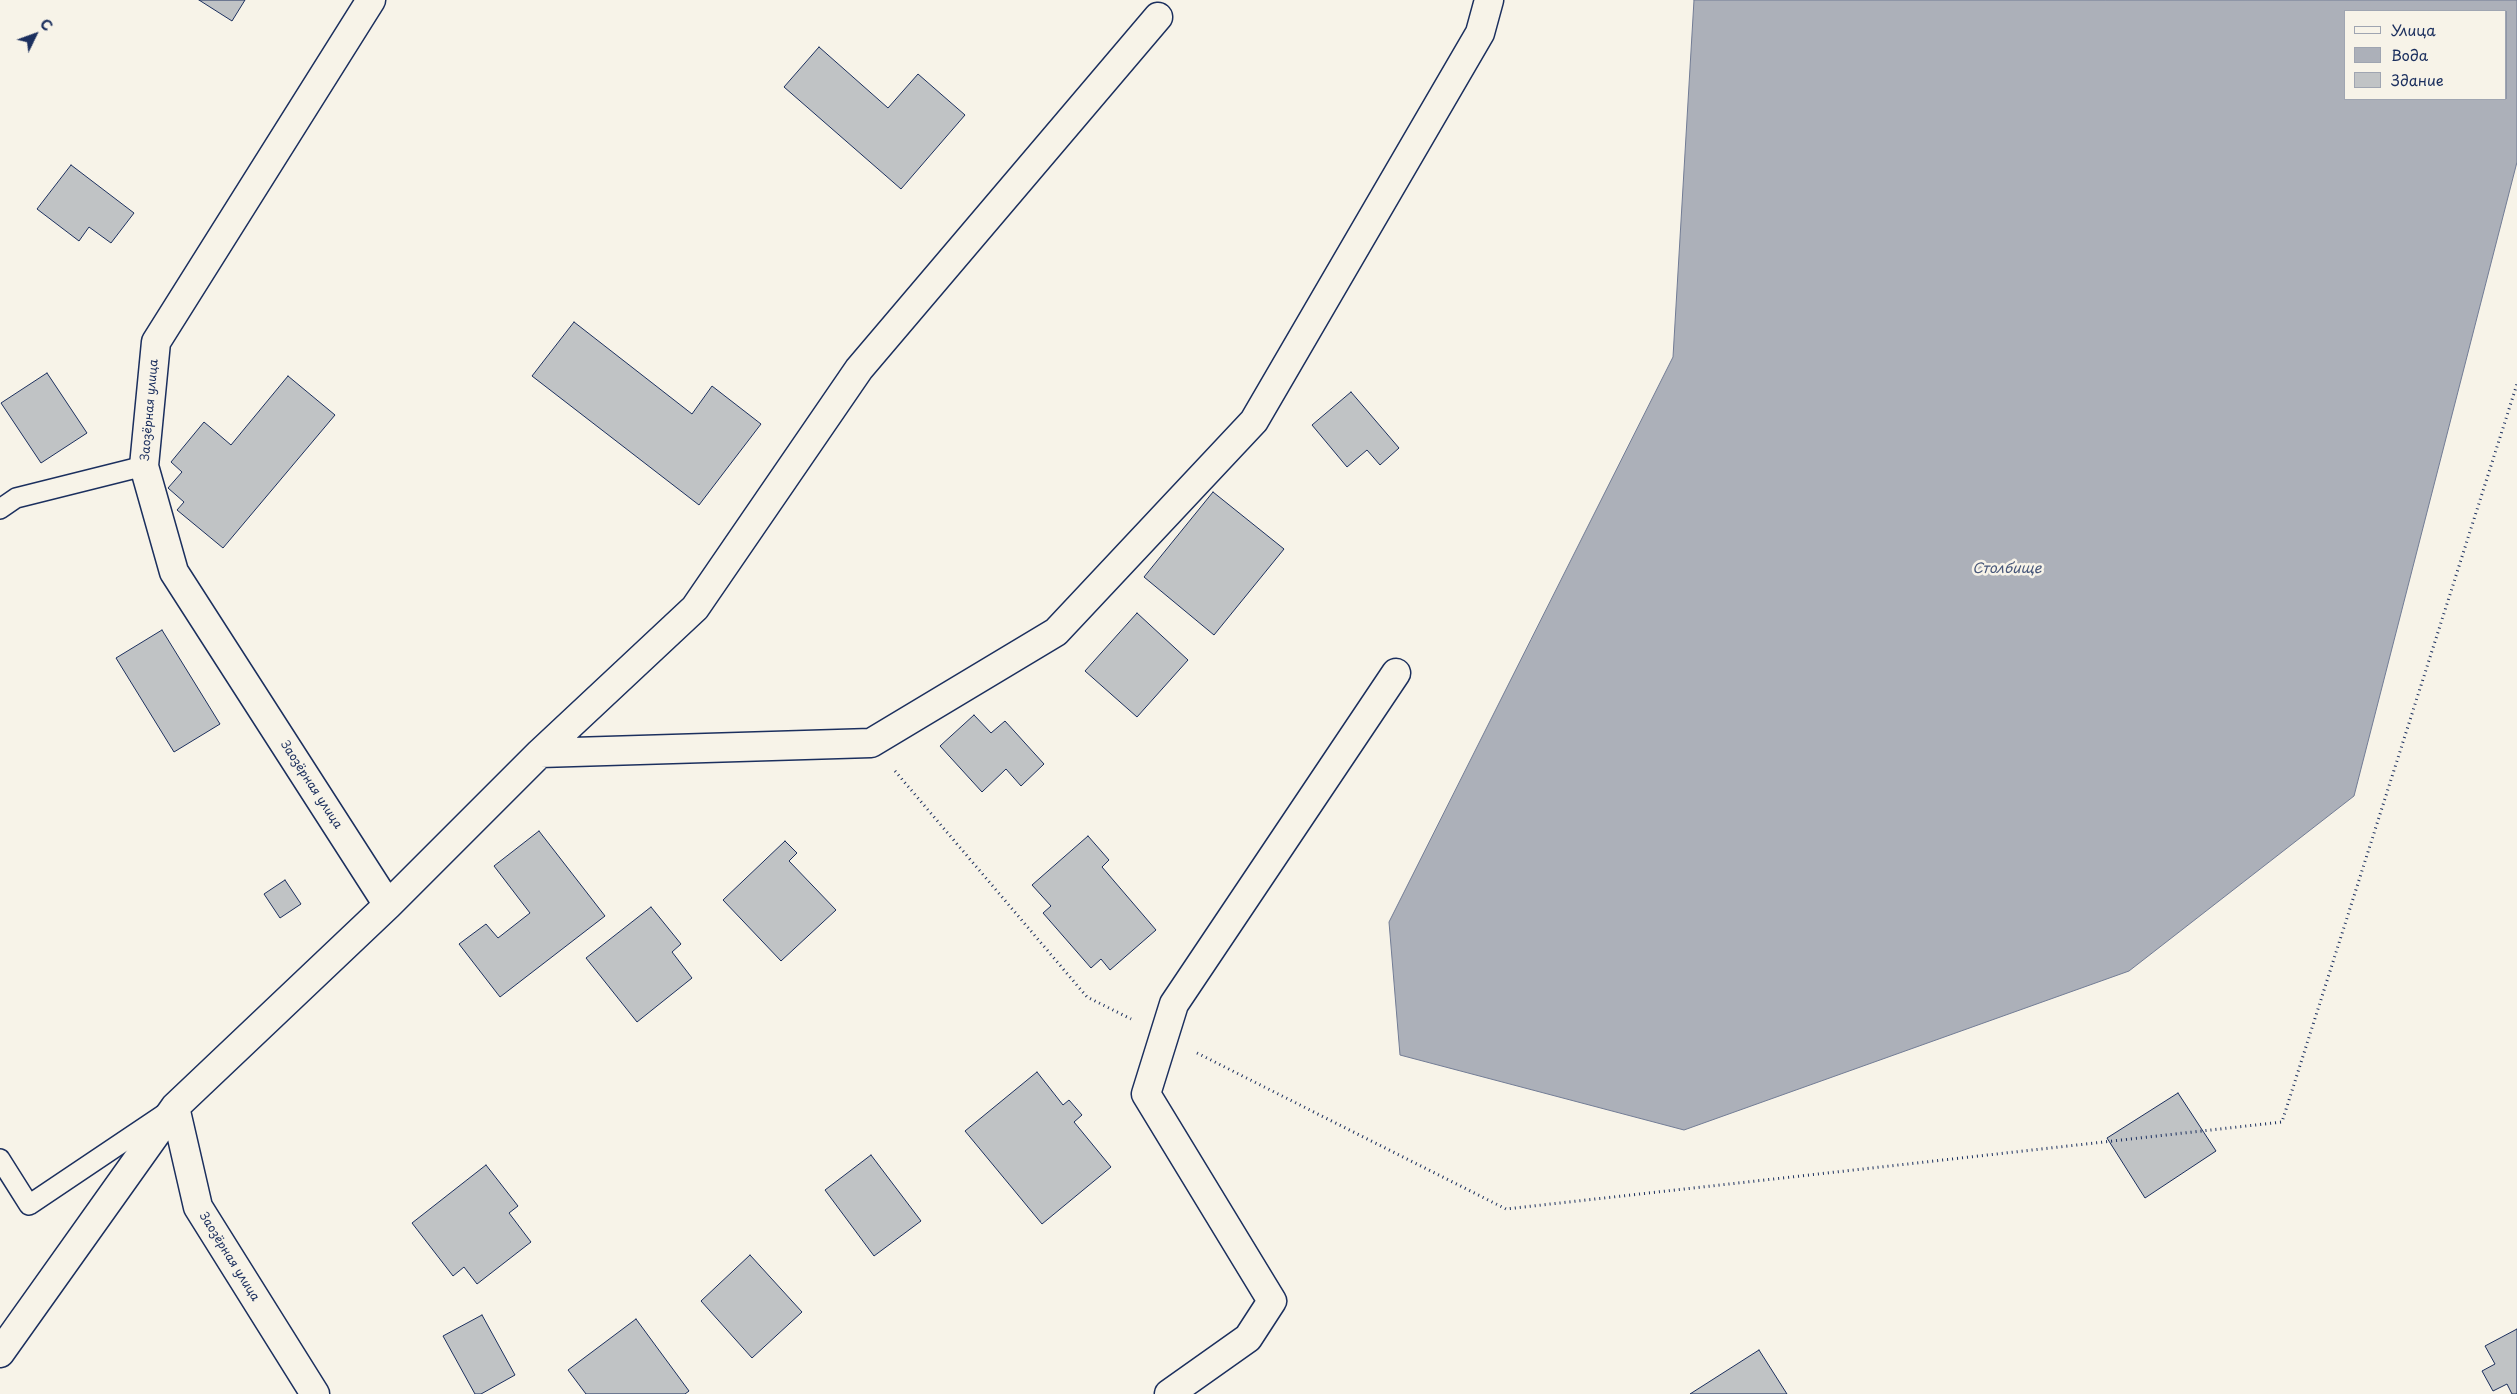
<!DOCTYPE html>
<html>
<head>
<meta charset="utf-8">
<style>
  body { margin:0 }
  #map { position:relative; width:2517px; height:1394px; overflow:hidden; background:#f7f3e8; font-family:"Playpen Sans",sans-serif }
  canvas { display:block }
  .legend { position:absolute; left:2344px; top:10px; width:162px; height:90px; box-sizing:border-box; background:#f7f3e8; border:1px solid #9fa5b1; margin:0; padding:6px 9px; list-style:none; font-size:15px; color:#1b2f5e }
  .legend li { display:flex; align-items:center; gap:10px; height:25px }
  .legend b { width:25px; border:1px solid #9fa5b1 }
  .north { position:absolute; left:10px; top:10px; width:50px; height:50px; -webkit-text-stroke:4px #f7f3e8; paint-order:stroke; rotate:48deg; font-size:14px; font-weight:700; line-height:20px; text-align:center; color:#1b2f5e }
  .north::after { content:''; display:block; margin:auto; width:18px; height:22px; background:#1b2f5e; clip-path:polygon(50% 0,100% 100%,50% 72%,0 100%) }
</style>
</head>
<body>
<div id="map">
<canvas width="2517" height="1394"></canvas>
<ul class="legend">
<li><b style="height:6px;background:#f7f3e8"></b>Улица</li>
<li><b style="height:14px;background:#acb0b9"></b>Вода</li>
<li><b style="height:14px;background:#c0c3c5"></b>Здание</li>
</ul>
<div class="north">С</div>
</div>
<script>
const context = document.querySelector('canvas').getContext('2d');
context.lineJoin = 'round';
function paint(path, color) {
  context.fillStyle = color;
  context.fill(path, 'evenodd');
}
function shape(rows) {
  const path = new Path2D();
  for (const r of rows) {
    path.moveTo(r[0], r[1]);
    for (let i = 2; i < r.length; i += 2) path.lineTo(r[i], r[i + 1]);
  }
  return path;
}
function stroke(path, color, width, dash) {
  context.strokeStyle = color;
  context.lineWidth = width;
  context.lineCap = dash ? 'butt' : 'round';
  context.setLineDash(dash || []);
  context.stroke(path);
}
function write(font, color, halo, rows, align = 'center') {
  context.font = font + ' "Playpen Sans",sans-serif';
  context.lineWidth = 5;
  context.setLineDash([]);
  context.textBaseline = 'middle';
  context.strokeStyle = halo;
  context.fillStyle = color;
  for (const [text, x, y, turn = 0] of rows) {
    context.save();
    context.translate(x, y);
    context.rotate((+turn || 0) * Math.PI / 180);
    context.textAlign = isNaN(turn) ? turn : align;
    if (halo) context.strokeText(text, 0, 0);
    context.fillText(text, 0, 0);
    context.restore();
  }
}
const water = shape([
  [1694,0,2517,0,2517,162,2354,796,2129,971,1684,1130,1400,1055,1389,922,1673,357,1694,0],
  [2346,11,2506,11,2506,99,2346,99,2346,11]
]);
paint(water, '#acb0b9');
stroke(water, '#727c95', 1);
const building = shape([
  [199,0,245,0,232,21,199,0],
  [819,47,888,108,918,74,965,115,901,189,784,87,819,47],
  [71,165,134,213,111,243,89,227,79,241,37,209,71,165],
  [574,322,692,414,712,386,761,424,699,505,532,376,574,322],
  [47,373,87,433,41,463,1,403,47,373],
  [288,376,335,415,223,548,177,510,184,502,168,488,182,472,171,462,204,422,231,445,288,376],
  [1351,392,1399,448,1380,465,1367,450,1347,467,1312,425,1351,392],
  [1213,492,1284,549,1214,635,1144,577,1213,492],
  [1137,613,1188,660,1137,717,1085,671,1137,613],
  [162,630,220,724,174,752,116,658,162,630],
  [974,715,991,733,1005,721,1044,764,1021,786,1006,769,982,792,940,746,974,715],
  [539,831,605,916,500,997,459,944,486,924,498,938,530,913,494,866,539,831],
  [1088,836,1109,860,1102,867,1156,930,1110,970,1101,959,1091,968,1043,913,1051,906,1032,885,1088,836],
  [785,841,797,853,789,861,836,910,781,961,723,900,785,841],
  [285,880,301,904,280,918,264,894,285,880],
  [651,907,681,944,672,952,692,978,637,1022,586,958,651,907],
  [1037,1072,1063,1105,1069,1100,1082,1115,1074,1122,1111,1167,1042,1224,965,1131,1037,1072],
  [2178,1093,2216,1151,2145,1198,2107,1138,2178,1093],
  [871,1155,921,1221,874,1256,825,1190,871,1155],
  [486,1165,518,1206,509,1213,531,1242,477,1284,464,1267,453,1276,412,1223,486,1165],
  [750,1255,802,1312,752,1358,701,1301,750,1255],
  [482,1315,515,1375,481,1394,475,1394,443,1336,482,1315],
  [636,1319,689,1391,685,1394,586,1394,568,1370,636,1319],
  [2517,1329,2517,1394,2512,1394,2507,1384,2493,1391,2482,1371,2495,1364,2485,1346,2517,1329],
  [1759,1350,1787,1394,1690,1394,1759,1350]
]);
paint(building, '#c0c3c5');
stroke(building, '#1b2f5e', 1);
const lane = shape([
  [0,509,16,498,144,466],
  [0,1159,29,1205,163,1115]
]);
const street = shape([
  [371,0,156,342,144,466,174,572,388,905],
  [540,753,871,743,1056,632,1254,421,1480,33,1489,0],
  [175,1107,198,1207,315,1394],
  [0,1353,175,1107,388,905,540,753,695,608,859,369,1158,17],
  [1169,1394,1248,1338,1272,1301,1146,1094,1174,1004,1396,673]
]);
stroke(lane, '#1b2f5e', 22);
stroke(street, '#1b2f5e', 31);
stroke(shape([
  [895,771,1087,997,1131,1019],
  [1197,1053,1506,1209,2282,1122,2517,384]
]), '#1b2f5e', 3, [1, 4]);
stroke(lane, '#f7f3e8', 19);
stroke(street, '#f7f3e8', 28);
write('12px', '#1b2f5e', '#f7f3e8', [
  ["Заозёрная улица",150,410,-85],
  ["Заозёрная улица",311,785,57],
  ["Заозёрная улица",229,1257,58]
]);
write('italic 14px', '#465679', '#f7f3e8', [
  ["Столбище",2007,569]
]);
</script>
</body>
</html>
